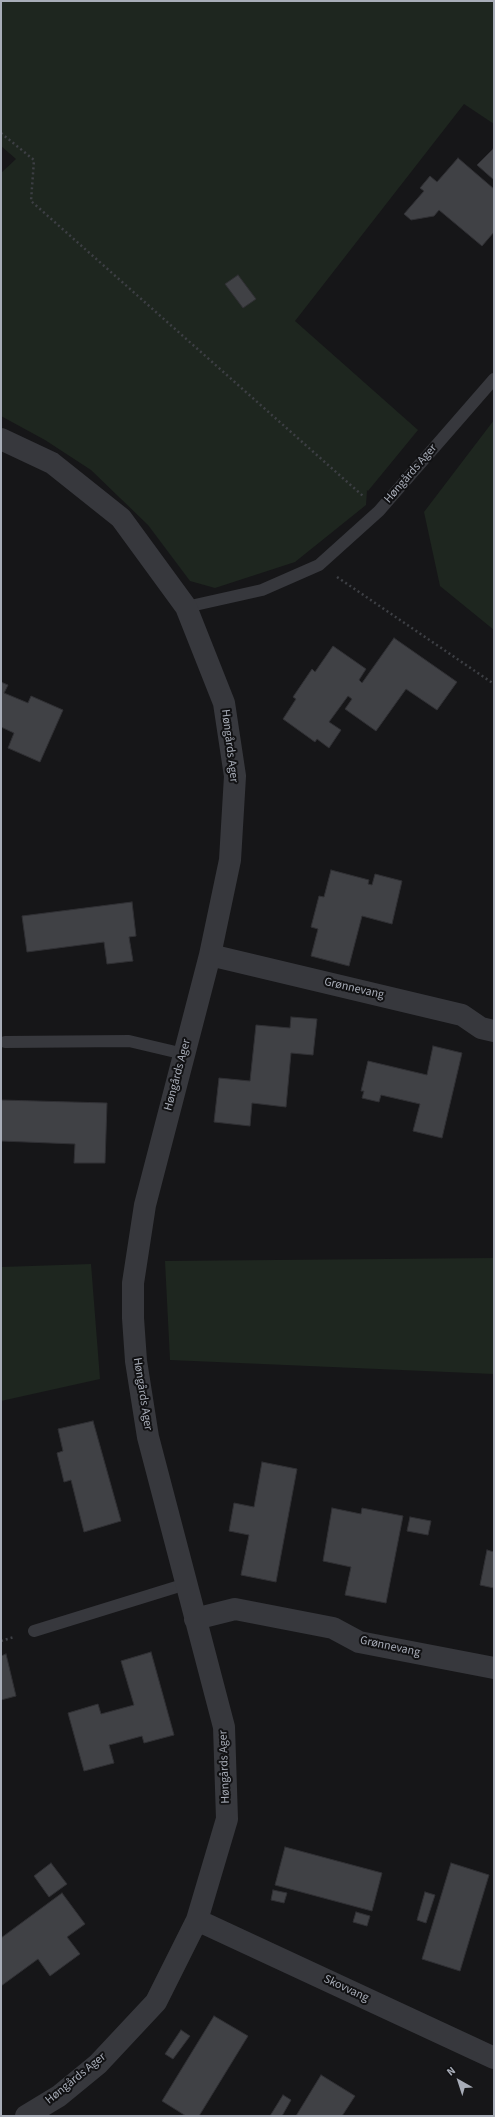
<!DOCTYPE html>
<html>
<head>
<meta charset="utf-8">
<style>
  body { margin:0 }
  #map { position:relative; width:495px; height:2117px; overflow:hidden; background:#161618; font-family:"Source Sans 3",sans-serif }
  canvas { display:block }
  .frame { position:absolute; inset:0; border:2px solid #a8adb8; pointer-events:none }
  .north { position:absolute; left:439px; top:2061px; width:40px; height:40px; -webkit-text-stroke:3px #111113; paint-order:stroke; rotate:321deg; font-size:11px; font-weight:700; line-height:16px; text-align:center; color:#a8adb8 }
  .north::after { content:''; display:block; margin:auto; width:14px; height:18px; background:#a8adb8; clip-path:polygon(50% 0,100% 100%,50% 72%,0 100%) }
</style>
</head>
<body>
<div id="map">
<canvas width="495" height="2117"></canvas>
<div class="frame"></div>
<div class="north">N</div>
</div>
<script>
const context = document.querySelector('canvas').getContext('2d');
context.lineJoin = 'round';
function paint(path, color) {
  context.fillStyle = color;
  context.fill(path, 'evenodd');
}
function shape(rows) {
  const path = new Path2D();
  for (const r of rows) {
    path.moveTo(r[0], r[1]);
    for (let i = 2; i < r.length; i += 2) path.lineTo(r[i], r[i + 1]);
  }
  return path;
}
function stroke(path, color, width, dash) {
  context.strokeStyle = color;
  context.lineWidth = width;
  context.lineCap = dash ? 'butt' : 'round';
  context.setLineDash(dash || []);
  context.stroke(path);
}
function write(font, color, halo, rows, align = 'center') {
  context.font = font + ' "Source Sans 3",sans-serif';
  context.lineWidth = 4;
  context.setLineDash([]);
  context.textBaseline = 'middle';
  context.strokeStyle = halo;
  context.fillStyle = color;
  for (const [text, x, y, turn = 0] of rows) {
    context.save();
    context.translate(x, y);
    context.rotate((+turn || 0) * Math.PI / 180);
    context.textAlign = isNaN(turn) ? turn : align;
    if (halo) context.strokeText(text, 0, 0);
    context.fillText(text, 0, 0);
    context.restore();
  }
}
paint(shape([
  [1,1,494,1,494,124,464,104,295,321,418,430,368,491,367,490,366,505,295,562,215,588,190,581,148,525,91,470,45,440,1,416,1,173,16,159,1,146],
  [494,420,494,630,440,586,424,512],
  [494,1258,494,1374,170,1360,165,1261],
  [91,1264,100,1379,1,1401,1,1267]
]), '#1e261f');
const building = shape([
  [493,149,494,150,494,180,477,165,493,149],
  [458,158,494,189,494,232,482,246,439,210,434,216,411,220,404,214,424,191,420,188,430,176,437,182,458,158],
  [238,275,256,299,243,308,225,284,238,275],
  [394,638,457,682,437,710,406,689,376,731,345,709,352,699,348,696,329,722,341,730,329,748,317,739,315,742,283,719,296,699,293,697,312,669,315,672,333,646,366,669,359,680,362,683,394,638],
  [1,682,8,685,4,693,28,703,31,696,63,710,40,762,8,748,14,733,1,727,1,682],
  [331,870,369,880,368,884,372,885,375,874,402,881,392,924,362,916,349,966,311,956,318,929,311,927,319,896,324,897,331,870],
  [132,902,136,936,129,937,133,961,107,964,104,942,27,952,22,916,132,902],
  [291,1017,317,1019,313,1055,291,1053,286,1107,252,1103,250,1126,214,1122,219,1078,250,1081,256,1025,290,1028,291,1017],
  [433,1046,462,1053,442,1138,413,1131,420,1104,381,1095,379,1102,362,1098,364,1091,361,1091,368,1061,427,1075,433,1046],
  [1,1100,107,1103,105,1163,74,1163,75,1144,1,1141,1,1100],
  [93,1421,121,1521,84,1532,71,1480,64,1482,57,1453,63,1451,58,1429,93,1421],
  [262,1462,297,1469,276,1582,241,1575,249,1535,229,1531,234,1503,254,1507,262,1462],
  [332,1508,361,1514,362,1508,403,1516,386,1603,345,1595,351,1567,323,1561,332,1508],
  [410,1517,431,1521,428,1535,407,1531,410,1517],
  [487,1550,494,1552,494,1588,480,1585,487,1550],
  [151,1652,174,1735,144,1743,142,1736,109,1745,114,1763,84,1771,68,1713,98,1704,101,1714,134,1705,121,1661,151,1652],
  [6,1654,16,1696,1,1700,1,1656,6,1654],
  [285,1847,382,1873,372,1911,275,1885,285,1847],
  [51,1863,67,1884,49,1897,34,1876,51,1863],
  [451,1863,489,1875,460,1971,422,1959,451,1863],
  [273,1890,287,1893,284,1903,271,1900,273,1890],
  [425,1892,435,1895,426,1923,417,1920,425,1892],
  [62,1893,85,1924,67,1937,80,1954,50,1976,38,1959,1,1986,1,1938,62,1893],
  [356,1912,370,1916,367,1926,353,1922,356,1912],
  [214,2016,248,2036,199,2116,186,2116,162,2101,214,2016],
  [181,2030,190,2036,173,2059,165,2054,181,2030],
  [321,2075,355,2096,342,2116,296,2116,321,2075],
  [283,2095,291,2100,282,2116,270,2116,283,2095]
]);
paint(building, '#404145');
stroke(building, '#303034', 1);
stroke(shape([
  [1,133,34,160,31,201,363,496],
  [337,577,494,684],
  [1,1641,14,1637]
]), '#3d3f44', 2.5, [2, 3]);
stroke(shape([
  [186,607,262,590,319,565,379,511,494,379],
  [5,1042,129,1041,184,1054],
  [34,1631,186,1584]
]), '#37383d', 12);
stroke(shape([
  [1,439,52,463,121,518,186,607,224,703,235,776,230,860,210,955,145,1205,133,1283,133,1318,136,1361,148,1437,224,1727,227,1819,197,1920,156,2002,98,2064,59,2096,26,2116],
  [210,955,462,1015,481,1028,494,1031],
  [195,1619,235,1609,333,1628,359,1642,494,1668],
  [197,1920,494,2058]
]), '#37383d', 22);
write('12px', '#a8adb8', '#111113', [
  ["Høngårds Ager",411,474,-49],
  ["Høngårds Ager",229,746,83],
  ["Grønnevang",354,989,13],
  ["Høngårds Ager",178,1075,-75],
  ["Høngårds Ager",142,1394,81],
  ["Grønnevang",390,1647,12],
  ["Høngårds Ager",225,1767,-92],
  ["Skovvang",346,1989,25],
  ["Høngårds Ager",76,2079,-39]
]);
</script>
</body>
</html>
